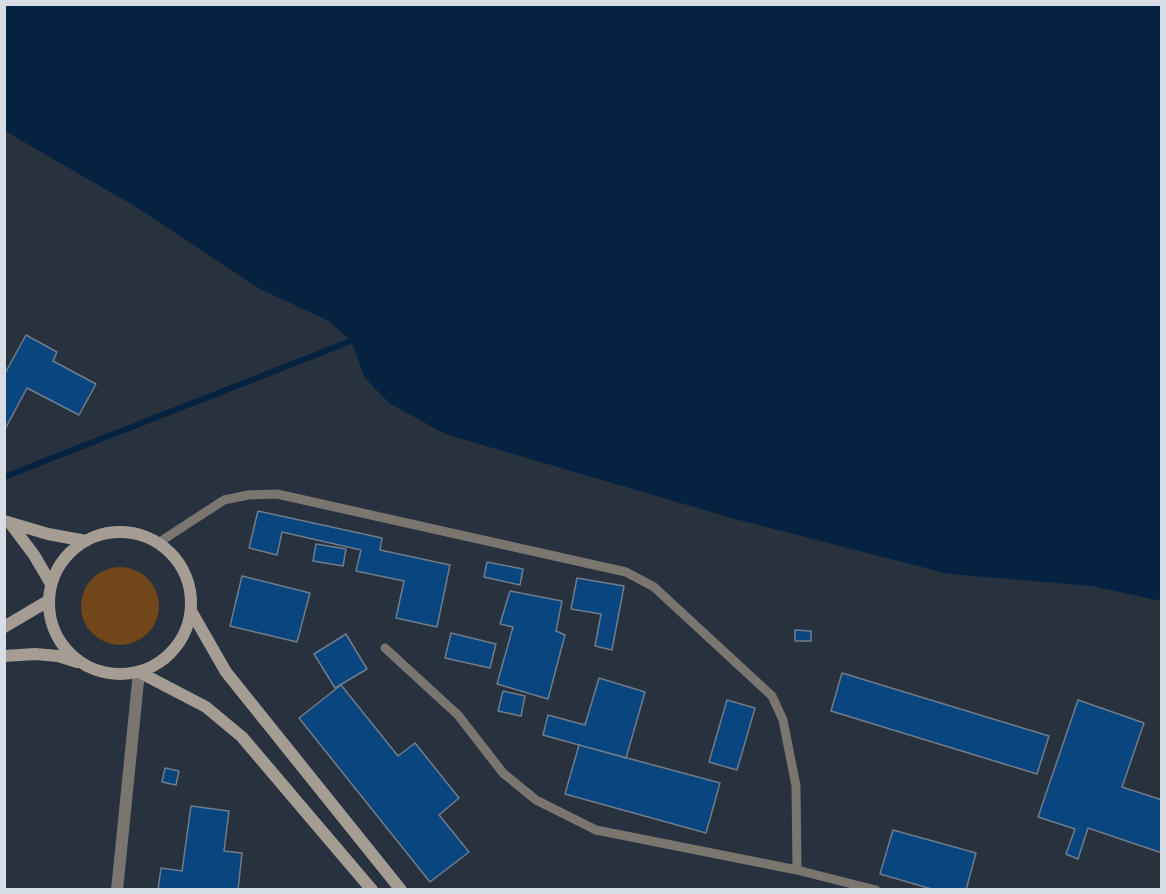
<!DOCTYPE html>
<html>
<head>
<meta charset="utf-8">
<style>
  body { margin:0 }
  #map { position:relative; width:1166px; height:894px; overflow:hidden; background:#28323e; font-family:Roboto,sans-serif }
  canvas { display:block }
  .frame { position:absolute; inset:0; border:6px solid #d7dde5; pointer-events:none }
</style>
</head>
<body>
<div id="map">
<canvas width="1166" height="894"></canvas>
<div class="frame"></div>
</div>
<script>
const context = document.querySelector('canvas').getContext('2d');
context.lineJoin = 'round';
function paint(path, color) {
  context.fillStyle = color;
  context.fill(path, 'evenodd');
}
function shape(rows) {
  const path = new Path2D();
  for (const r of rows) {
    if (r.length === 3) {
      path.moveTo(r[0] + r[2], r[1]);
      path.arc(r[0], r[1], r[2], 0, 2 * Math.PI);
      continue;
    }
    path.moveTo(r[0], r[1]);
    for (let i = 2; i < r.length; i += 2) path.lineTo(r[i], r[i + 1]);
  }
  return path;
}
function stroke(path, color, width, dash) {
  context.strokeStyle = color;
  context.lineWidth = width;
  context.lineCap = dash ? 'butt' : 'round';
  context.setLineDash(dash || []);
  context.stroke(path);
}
paint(shape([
  [120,606,39]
]), '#714719');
paint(shape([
  [5,4,1161,5,1161,601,1092,586,949,574,735,519,445,434,389,403,365,378,351,341,329,321,260,289,136,207,5,131]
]), '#052241');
stroke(shape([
  [4,477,351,341]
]), '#052241', 6);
const building = shape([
  [26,335,57,352,53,361,96,384,79,415,27,388,4,431,4,375,26,335],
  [258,511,382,538,380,550,450,565,437,627,396,618,404,581,356,571,361,550,282,532,277,555,249,548,258,511],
  [316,544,346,549,343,566,313,561,316,544],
  [487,562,523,569,520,585,484,577,487,562],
  [242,576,310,593,297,642,230,626,242,576],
  [577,578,624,586,612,650,595,646,601,614,571,609,577,578],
  [510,591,562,601,556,631,565,635,548,699,497,684,513,627,500,624,510,591],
  [795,630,811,631,811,641,795,641,795,630],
  [451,633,496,644,490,668,445,658,451,633],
  [346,634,367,669,335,688,314,654,346,634],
  [842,673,1049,736,1037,774,831,711,842,673],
  [599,678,645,692,626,758,543,735,548,715,585,725,599,678],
  [341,685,398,756,415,743,459,798,439,815,469,852,430,882,299,718,341,685],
  [503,691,525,696,521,716,498,711,503,691],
  [727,700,755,708,737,770,709,762,727,700],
  [1078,700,1144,723,1122,787,1162,800,1162,853,1088,828,1078,859,1066,854,1075,829,1038,817,1078,700],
  [579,745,720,783,706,833,565,794,579,745],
  [165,768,179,771,176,785,162,782,165,768],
  [191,806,229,811,224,851,242,853,238,890,158,890,161,868,182,871,191,806],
  [893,830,976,853,966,890,935,890,880,874,893,830]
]);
paint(building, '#09457f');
stroke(building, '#707c89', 1.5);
stroke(shape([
  [158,543,224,500,248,495,277,494,626,572,654,587,772,696,783,720,796,786,797,870],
  [385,648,458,715,503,773,536,800,596,830,797,870,876,890]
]), '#7b7570', 9);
stroke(shape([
  [117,890,139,672]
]), '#7b7570', 12);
stroke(shape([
  [4,521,48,534,86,541],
  [10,523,34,555,51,584],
  [120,603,71],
  [191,611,226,672,401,890],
  [4,627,48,601],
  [4,656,35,654,58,656,77,662],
  [139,672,206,707,242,737,372,890]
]), '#a59c93', 12);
</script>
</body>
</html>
